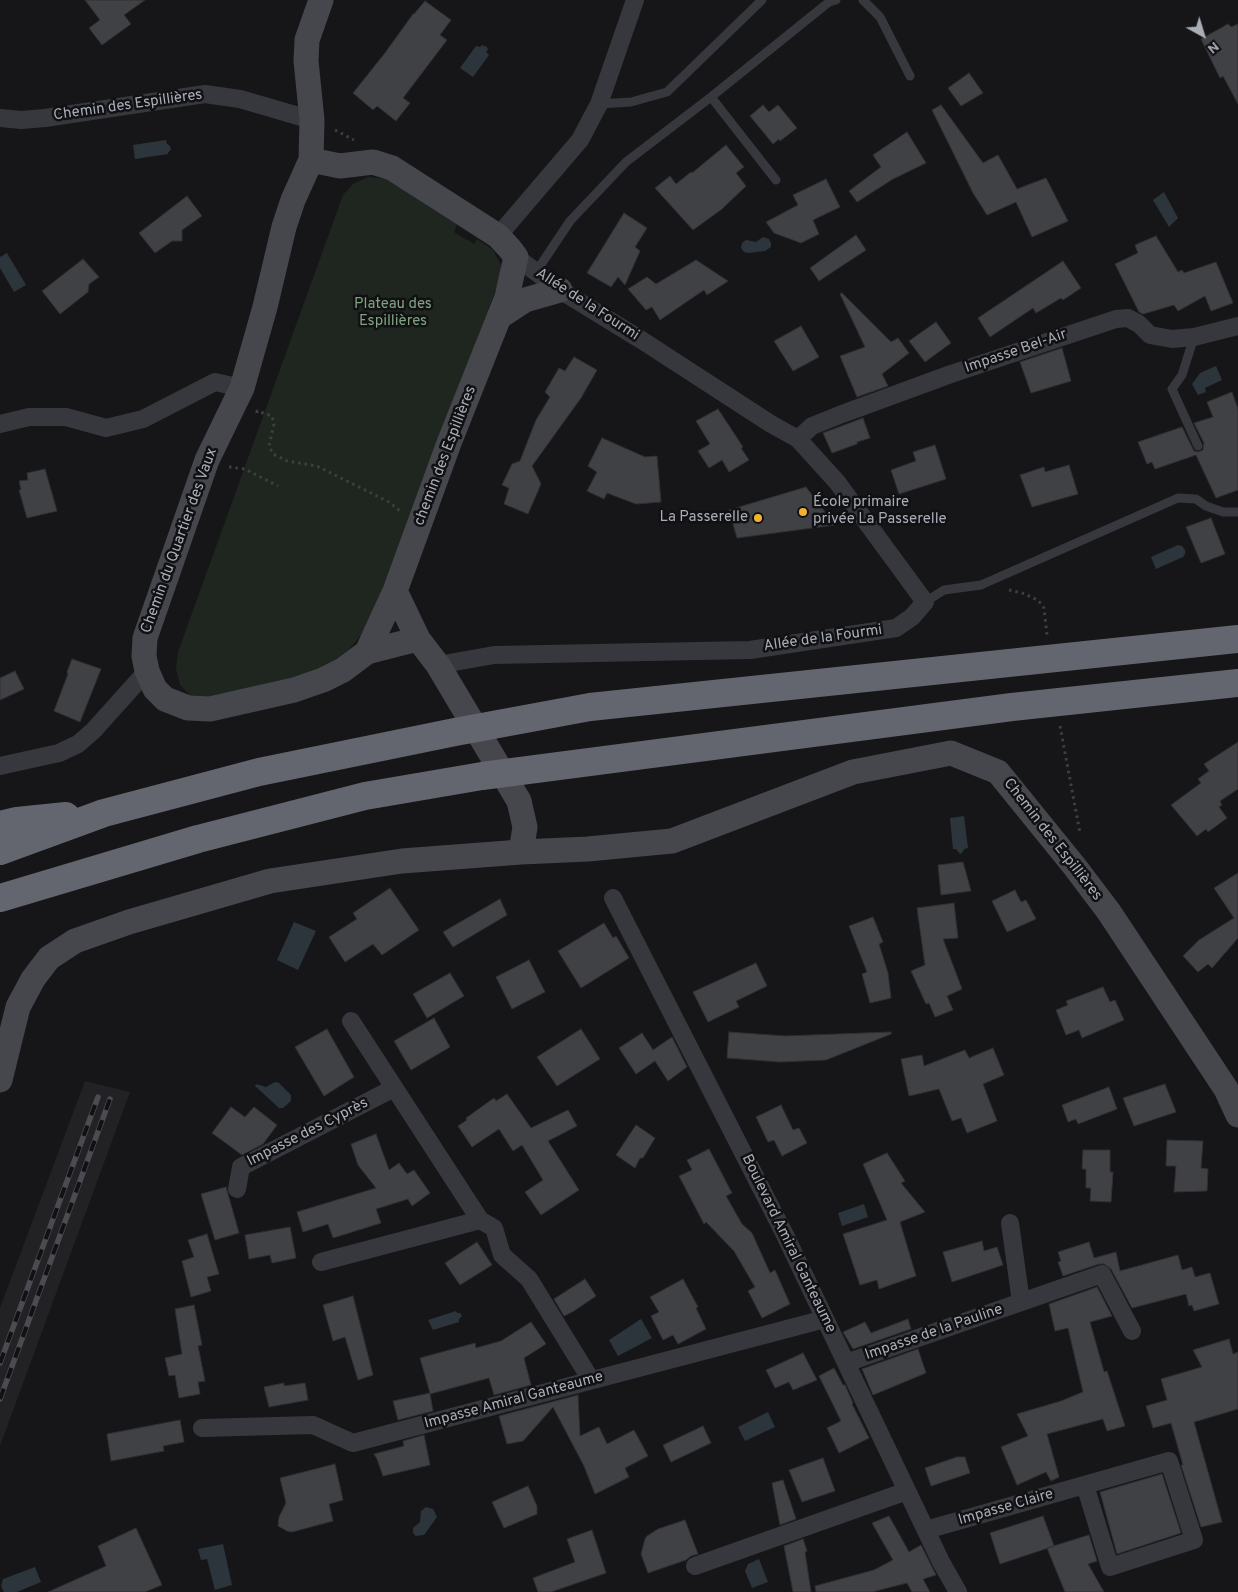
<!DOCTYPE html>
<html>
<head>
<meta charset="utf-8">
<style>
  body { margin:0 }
  #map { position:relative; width:1238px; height:1592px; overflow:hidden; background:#161618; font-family:Overpass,sans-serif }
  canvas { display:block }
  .north { position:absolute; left:1178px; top:10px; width:50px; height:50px; -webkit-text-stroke:4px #111113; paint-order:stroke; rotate:141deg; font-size:14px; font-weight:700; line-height:20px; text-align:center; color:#a8adb8 }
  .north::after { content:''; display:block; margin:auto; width:18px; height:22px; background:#a8adb8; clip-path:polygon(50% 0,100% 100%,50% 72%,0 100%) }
</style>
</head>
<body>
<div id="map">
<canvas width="1238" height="1592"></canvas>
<div class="north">N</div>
</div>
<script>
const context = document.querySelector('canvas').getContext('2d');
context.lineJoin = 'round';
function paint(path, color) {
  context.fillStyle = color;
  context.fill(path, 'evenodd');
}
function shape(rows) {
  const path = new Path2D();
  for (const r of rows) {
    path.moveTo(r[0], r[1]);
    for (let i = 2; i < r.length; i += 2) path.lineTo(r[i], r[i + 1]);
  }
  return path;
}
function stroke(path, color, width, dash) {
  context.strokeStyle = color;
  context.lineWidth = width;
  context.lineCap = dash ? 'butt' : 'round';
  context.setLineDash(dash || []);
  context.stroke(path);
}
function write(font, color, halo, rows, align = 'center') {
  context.font = font + ' Overpass,sans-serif';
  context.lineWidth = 5;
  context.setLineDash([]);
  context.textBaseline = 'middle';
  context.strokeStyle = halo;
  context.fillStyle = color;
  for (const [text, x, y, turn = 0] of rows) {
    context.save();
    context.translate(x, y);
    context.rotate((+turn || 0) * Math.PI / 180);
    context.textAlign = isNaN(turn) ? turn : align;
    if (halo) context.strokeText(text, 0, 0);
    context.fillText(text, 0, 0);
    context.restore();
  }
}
paint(shape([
  [85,1081,130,1092,0,1446,0,1308]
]), '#222225');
paint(shape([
  [368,177,388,179,457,225,454,232,474,244,477,239,493,250,502,267,500,278,374,616,358,639,338,662,314,675,209,702,192,697,180,685,176,669,178,652,343,195,353,184]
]), '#1e261f');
paint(shape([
  [482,45,487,47,488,50,486,52,489,55,473,77,460,68,476,46,480,47],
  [166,140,167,144,170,146,171,149,168,153,168,154,135,159,133,145],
  [1164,192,1178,218,1169,227,1153,200],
  [763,237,769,239,771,243,771,247,765,251,749,253,744,252,741,248,742,243,746,240,756,242],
  [7,253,26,285,14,292,0,268,0,257],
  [1216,366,1222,380,1205,388,1206,392,1198,395,1192,384,1200,373],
  [1178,545,1182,546,1185,550,1185,554,1183,557,1156,569,1151,557],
  [964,816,968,848,964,849,962,853,960,854,956,849,953,849,950,818],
  [294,922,316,931,298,970,277,960],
  [275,1082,279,1083,291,1095,291,1101,283,1108,279,1108,255,1086,256,1084,266,1087],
  [864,1204,868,1217,842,1226,838,1213],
  [456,1311,457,1313,460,1313,462,1316,459,1319,459,1322,433,1330,428,1320],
  [641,1319,652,1338,618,1356,609,1340],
  [768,1412,775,1427,745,1441,738,1427],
  [426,1507,433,1509,437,1517,424,1535,416,1536,413,1533,413,1528,420,1522,421,1511],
  [223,1544,232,1585,215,1590,207,1559,201,1560,198,1549],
  [759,1559,768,1582,752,1588,745,1571,748,1564],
  [35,1567,41,1582,17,1592,4,1592,1,1586,3,1579]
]), '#2c353c');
const building = shape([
  [85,0,145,0,124,15,131,24,102,45,89,28,100,20,85,0],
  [425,1,451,20,440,35,447,40,403,98,410,103,396,121,377,106,373,110,353,93,385,53,413,14,414,14,425,1],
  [1228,24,1231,27,1238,24,1238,104,1223,76,1220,78,1201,39,1228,24],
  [969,73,983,93,961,106,948,88,969,73],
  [763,105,769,112,778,105,797,128,780,141,779,139,773,144,750,116,763,105],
  [941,105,983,163,998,155,1017,189,1046,178,1068,221,1032,237,1016,202,987,215,973,193,932,110,941,105],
  [907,132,926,163,893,179,857,202,849,191,881,167,873,155,907,132],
  [726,145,744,167,736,173,746,186,722,209,693,230,655,188,670,176,676,184,691,172,692,173,726,145],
  [826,179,840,207,813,220,819,234,801,243,774,233,766,222,798,205,793,195,826,179],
  [187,196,202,216,182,230,182,241,172,241,155,253,139,233,187,196],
  [624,213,647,228,635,247,640,251,625,285,618,277,611,287,587,273,624,213],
  [856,235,866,250,819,281,810,268,856,235],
  [1156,236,1178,272,1182,270,1184,273,1216,262,1233,303,1211,311,1205,296,1178,311,1174,305,1143,314,1139,312,1115,264,1138,253,1135,245,1156,236],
  [83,259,99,277,89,284,88,292,60,314,42,291,83,259],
  [696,260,728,281,707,295,704,290,660,320,652,307,646,310,628,289,647,277,656,284,696,260],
  [1063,261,1081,288,1063,300,1061,298,1036,313,1033,308,990,337,978,318,1063,261],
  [842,293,891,342,898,338,909,353,882,374,888,386,857,397,840,356,865,347,840,294,842,293],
  [936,322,951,343,925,362,909,341,936,322],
  [801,326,819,357,793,371,774,341,801,326],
  [1062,348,1071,381,1031,393,1020,362,1062,348],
  [574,357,597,370,581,398,532,466,541,484,528,514,504,504,509,488,502,485,512,464,520,461,536,420,550,397,545,392,559,368,565,371,574,357],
  [1232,392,1238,409,1238,490,1216,498,1196,455,1155,469,1152,462,1147,464,1138,442,1182,427,1194,451,1198,452,1203,450,1204,443,1194,423,1213,417,1207,402,1232,392],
  [718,409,743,447,741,448,749,460,729,472,722,460,709,468,698,451,710,444,696,421,718,409],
  [863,418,870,438,857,442,857,444,832,453,823,433,863,418],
  [602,438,645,457,657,456,661,502,636,504,607,493,604,499,587,491,597,472,588,466,602,438],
  [935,445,946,479,899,494,891,470,916,461,913,452,935,445],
  [1069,465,1078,494,1032,507,1020,475,1044,467,1045,472,1069,465],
  [45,469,57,511,27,518,19,490,21,490,19,481,28,480,27,473,45,469],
  [806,487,835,525,737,538,729,510,806,487],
  [1211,518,1225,554,1201,563,1186,527,1211,518],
  [72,659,101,669,80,722,54,711,68,674,67,672,72,659],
  [15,671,24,689,0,700,0,678,15,671],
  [1238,742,1238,789,1220,801,1222,805,1219,807,1227,818,1208,832,1206,829,1197,836,1171,805,1201,783,1198,779,1209,771,1204,764,1238,742],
  [963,862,971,891,941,895,938,865,963,862],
  [1238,873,1238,938,1212,968,1208,964,1198,972,1183,956,1199,940,1234,918,1214,888,1238,873],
  [390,888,419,930,382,955,373,944,345,962,329,937,357,919,353,913,390,888],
  [1015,890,1021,902,1026,900,1036,919,1007,932,992,901,1015,890],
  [500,899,507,915,453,947,443,932,500,899],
  [954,903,958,938,943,939,962,989,947,996,953,1010,935,1017,929,1003,926,1004,911,971,925,965,917,908,954,903],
  [873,917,883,942,879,944,888,973,891,998,870,1003,862,974,867,972,849,926,873,917],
  [604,923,613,938,616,936,629,958,581,988,558,951,604,923],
  [529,960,545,992,512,1009,496,977,529,960],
  [756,963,767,986,736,1001,739,1007,708,1022,693,992,756,963],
  [450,973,464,996,427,1018,413,994,450,973],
  [1103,987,1110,1002,1115,1000,1124,1020,1082,1038,1079,1030,1066,1035,1056,1010,1068,1005,1066,1001,1103,987],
  [434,1018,450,1047,411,1070,394,1041,434,1018],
  [327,1029,354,1077,324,1096,295,1047,327,1029],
  [581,1029,600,1059,557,1086,537,1057,581,1029],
  [729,1032,785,1036,891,1032,891,1034,826,1060,780,1062,727,1058,729,1032],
  [642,1033,653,1050,672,1037,687,1067,668,1081,655,1061,636,1074,619,1048,642,1033],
  [993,1048,1004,1075,983,1084,997,1121,967,1133,961,1118,952,1121,939,1089,909,1096,901,1059,922,1055,924,1066,965,1050,969,1058,993,1048],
  [1165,1084,1176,1112,1134,1126,1123,1098,1165,1084],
  [1109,1087,1117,1109,1078,1124,1076,1119,1068,1122,1062,1105,1109,1087],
  [507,1094,531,1128,568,1110,577,1126,548,1141,579,1190,541,1215,525,1192,543,1180,522,1145,513,1151,499,1129,472,1147,458,1126,467,1120,466,1118,494,1098,496,1101,507,1094],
  [781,1105,793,1130,799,1128,807,1143,782,1156,774,1140,768,1142,756,1117,781,1105],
  [231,1107,245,1117,254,1107,277,1125,263,1144,242,1155,212,1133,231,1107],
  [636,1125,655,1138,643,1158,640,1158,635,1168,616,1155,636,1125],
  [376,1134,389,1170,399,1163,407,1174,414,1170,430,1193,412,1206,408,1199,376,1209,381,1223,333,1238,328,1224,303,1232,297,1212,376,1188,358,1165,351,1144,376,1134],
  [1167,1140,1203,1141,1201,1168,1208,1169,1207,1191,1174,1192,1176,1166,1166,1166,1167,1140],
  [709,1149,732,1193,726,1196,742,1224,752,1233,770,1273,775,1270,790,1304,762,1318,748,1291,755,1287,734,1251,706,1222,704,1224,679,1176,692,1170,687,1160,709,1149],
  [1083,1150,1110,1150,1110,1172,1113,1172,1111,1202,1090,1201,1091,1188,1086,1188,1086,1169,1082,1169,1083,1150],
  [887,1153,905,1181,901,1183,925,1212,900,1222,916,1276,879,1289,877,1280,860,1285,843,1234,887,1220,863,1164,887,1153],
  [226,1187,239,1233,215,1240,201,1194,226,1187],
  [290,1227,296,1258,272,1263,270,1255,249,1259,245,1235,290,1227],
  [207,1234,219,1274,207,1277,211,1291,191,1297,182,1261,194,1257,188,1240,207,1234],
  [982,1241,984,1251,997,1247,1003,1265,952,1282,943,1252,982,1241],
  [477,1242,492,1265,460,1285,445,1263,477,1242],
  [1089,1242,1094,1258,1116,1252,1120,1271,1178,1255,1182,1270,1192,1267,1195,1277,1210,1273,1219,1304,1194,1311,1192,1305,1189,1306,1186,1294,1132,1308,1111,1269,1104,1264,1099,1264,1063,1276,1058,1262,1061,1261,1058,1252,1089,1242],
  [585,1279,596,1296,574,1311,564,1316,554,1299,585,1279],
  [683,1279,698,1307,696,1308,706,1329,678,1344,673,1335,663,1340,651,1316,659,1312,650,1297,683,1279],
  [1097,1287,1112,1316,1090,1322,1104,1372,1107,1371,1125,1426,1107,1431,1103,1419,1047,1434,1059,1477,1051,1481,1046,1472,1017,1485,1001,1447,1028,1436,1017,1414,1061,1401,1083,1392,1068,1328,1055,1331,1049,1304,1097,1287],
  [353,1296,373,1375,358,1380,345,1337,333,1341,323,1305,353,1296],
  [194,1305,202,1345,198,1346,205,1381,198,1382,200,1394,179,1398,175,1375,169,1376,165,1358,182,1354,175,1309,194,1305],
  [908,1319,911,1329,853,1349,843,1332,865,1322,871,1333,908,1319],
  [531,1322,546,1344,524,1358,531,1385,494,1395,489,1378,430,1394,433,1411,398,1420,393,1401,430,1393,420,1358,475,1343,476,1348,501,1341,531,1322],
  [1229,1339,1233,1354,1238,1352,1238,1409,1194,1422,1222,1522,1201,1527,1181,1465,1183,1465,1171,1423,1153,1428,1146,1406,1167,1400,1161,1379,1202,1367,1193,1350,1229,1339],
  [918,1349,926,1373,873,1395,862,1369,918,1349],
  [803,1353,817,1380,793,1390,789,1382,775,1388,766,1370,803,1353],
  [834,1368,843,1385,845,1385,853,1403,852,1404,869,1438,839,1453,827,1428,841,1421,819,1376,834,1368],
  [284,1383,284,1386,305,1383,308,1400,269,1407,264,1387,284,1383],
  [578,1395,580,1436,599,1427,607,1444,634,1430,648,1456,625,1468,629,1477,595,1494,584,1466,553,1407,523,1441,507,1444,499,1416,578,1395],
  [180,1420,184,1442,163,1446,164,1451,111,1461,107,1434,180,1420],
  [703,1426,711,1443,671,1462,663,1445,703,1426],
  [424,1435,430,1465,383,1476,377,1459,374,1454,404,1446,403,1441,424,1435],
  [957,1457,965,1457,970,1473,931,1486,925,1468,957,1457],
  [823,1458,835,1491,802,1502,789,1470,823,1458],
  [335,1464,343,1500,329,1504,333,1521,292,1532,287,1531,278,1526,279,1517,286,1503,280,1478,335,1464],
  [1162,1474,1181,1533,1117,1554,1100,1492,1162,1474],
  [783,1480,796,1519,780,1525,772,1483,783,1480],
  [528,1486,537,1506,537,1514,504,1528,492,1502,528,1486],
  [889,1516,909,1552,921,1545,936,1575,923,1579,930,1592,912,1592,907,1583,872,1592,816,1592,815,1586,874,1570,893,1560,872,1523,889,1516],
  [1043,1516,1054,1546,1000,1564,990,1533,1043,1516],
  [685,1520,698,1554,691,1556,686,1560,648,1573,641,1554,645,1539,647,1536,658,1529,685,1520],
  [136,1528,162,1585,145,1592,48,1592,106,1566,98,1546,136,1528],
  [592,1530,606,1573,551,1592,538,1592,533,1578,575,1562,567,1539,592,1530],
  [1089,1535,1097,1561,1088,1564,1104,1592,1065,1592,1047,1548,1089,1535],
  [803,1539,807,1551,805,1552,811,1592,793,1592,784,1546,803,1539]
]);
paint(building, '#404145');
stroke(building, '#303034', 1);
stroke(shape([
  [335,130,354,140],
  [257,413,257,411,272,416,274,424,269,446,273,454,287,461,317,466,389,502,400,511],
  [229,467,245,469,278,486],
  [1009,590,1022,593,1038,600,1044,608,1047,635],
  [1060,726,1080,833]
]), '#3d3f44', 3, [2.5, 4]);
stroke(shape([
  [863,0,880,17,910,76],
  [711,97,829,2,836,0],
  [599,104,631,102,667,92,762,0],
  [536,272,570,221,626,162,711,97,776,180],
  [1194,337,1182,375,1172,389,1198,446],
  [925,602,944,590,981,585,1178,498,1196,499,1206,506,1223,512,1238,512]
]), '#37383d', 9);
stroke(shape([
  [0,118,21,120,45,118,205,94,240,99,312,120],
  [498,236,580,140,599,104,635,0],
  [0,424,29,417,66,417,106,428,143,419,215,382,242,388],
  [798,439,812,426,842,414,951,374,1116,319,1128,318,1139,324,1150,335,1172,339,1194,337,1238,326],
  [438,665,494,655,750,650,896,628,912,617,925,602,837,482,798,439,771,424,643,341,560,290,516,257],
  [0,766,59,753,78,744,93,731,147,671],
  [613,898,785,1235,941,1562,958,1592],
  [351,1021,480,1220],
  [237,1189,241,1167,394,1088],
  [1010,1223,1021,1302],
  [321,1262,480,1220,494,1228,502,1255,529,1279,591,1380],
  [846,1363,1102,1274,1132,1331],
  [202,1428,313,1425,353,1443,825,1319],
  [926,1530,1169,1461,1194,1540,1110,1567,1085,1485],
  [695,1566,907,1491]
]), '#37383d', 18);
stroke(shape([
  [321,0,307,40,306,61,312,120,311,160,293,200,284,227,265,307,242,388,207,460,145,638,144,656,147,671,155,689,165,699,188,708,210,709,294,690,323,680,343,670,367,652,418,639],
  [311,160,340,166,373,162,392,168,498,236,510,249,516,257,507,297,449,443,395,591,367,652],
  [499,317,525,300,560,290],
  [395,591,418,639,438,665,519,801,525,827,521,852],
  [0,1080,18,1007,33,979,49,958,75,941,129,922,270,881,402,861,521,852,588,849,672,841,853,772,951,753,998,772,1075,867,1109,912,1226,1089,1238,1115]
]), '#45474d', 25);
stroke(shape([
  [0,825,17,821,66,816],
  [0,851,104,813,259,772,455,732,590,707,1238,639],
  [0,898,198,839,365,796,482,776,1012,707,1238,683]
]), '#63666e', 28);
const rail = shape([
  [0,1363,98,1097],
  [0,1399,110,1099]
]);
stroke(rail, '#4a4c52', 5.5);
stroke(rail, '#111113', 4, [11]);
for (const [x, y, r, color] of [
  [803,512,5,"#f2b134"],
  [758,518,5,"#f2b134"]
]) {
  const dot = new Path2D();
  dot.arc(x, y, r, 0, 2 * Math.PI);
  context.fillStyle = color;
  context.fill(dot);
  stroke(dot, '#111113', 2);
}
write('15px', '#a8adb8', '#111113', [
  ["Chemin des Espillières",128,106,-8],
  ["Allée de la Fourmi",587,305,33],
  ["Impasse Bel-Air",1016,352,-19],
  ["chemin des Espillières",446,456,-69],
  ["Chemin du Quartier des Vaux",180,541,-70],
  ["Allée de la Fourmi",823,639,-8],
  ["Chemin des Espillières",1052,840,52],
  ["Impasse des Cyprès",308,1133,-27],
  ["Boulevard Amiral Ganteaume",788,1244,64],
  ["Impasse de la Pauline",934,1333,-19],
  ["Impasse Amiral Ganteaume",514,1401,-15],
  ["Impasse Claire",1006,1508,-16]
]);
write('15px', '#7fa381', '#111113', [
  ["Plateau des",393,305],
  ["Espillières",393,322]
]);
write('15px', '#a8adb8', '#111113', [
  ["École primaire",813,503],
  ["privée La Passerelle",813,520],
  ["La Passerelle",748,518,"right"]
], 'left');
</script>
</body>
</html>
